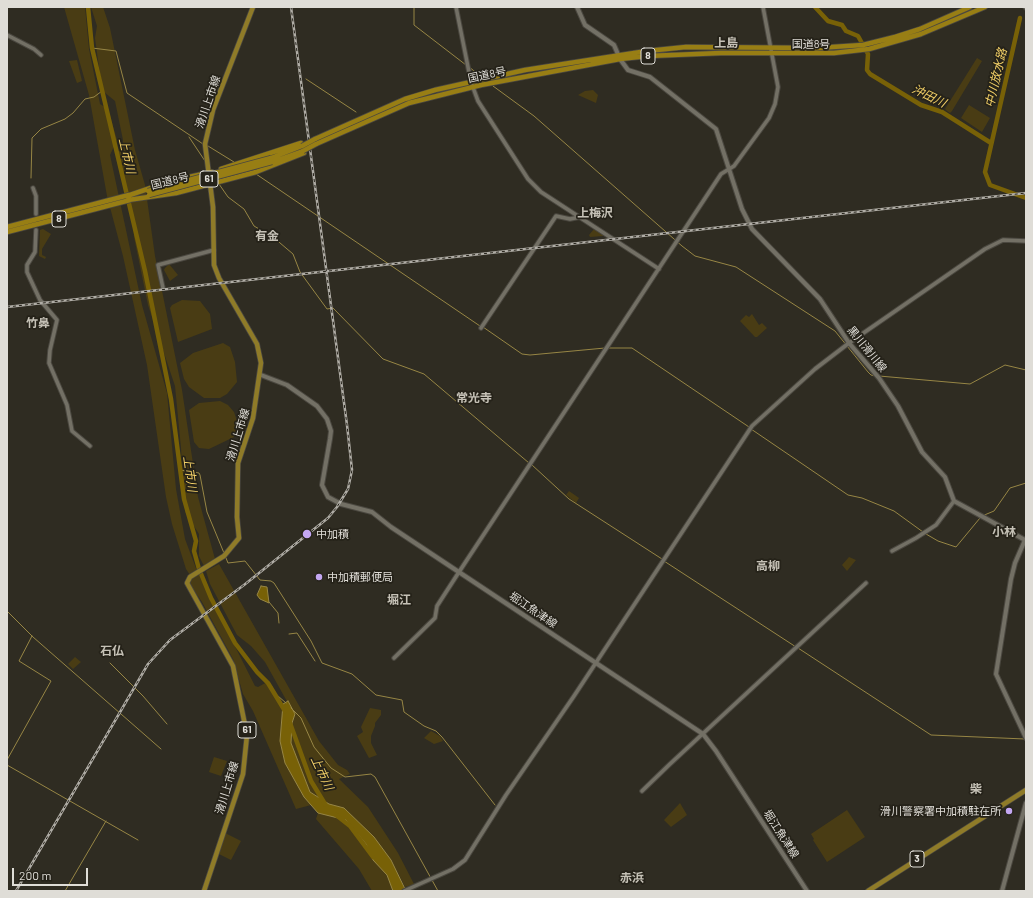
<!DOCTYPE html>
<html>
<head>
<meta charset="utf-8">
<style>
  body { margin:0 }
  #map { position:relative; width:1033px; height:898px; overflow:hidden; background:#2f2c22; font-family:Barlow,sans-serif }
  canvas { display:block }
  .frame { position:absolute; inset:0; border:8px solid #dfddd7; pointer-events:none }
  .scale { position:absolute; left:12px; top:868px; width:76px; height:18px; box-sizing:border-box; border:2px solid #dfddd7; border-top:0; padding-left:5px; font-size:12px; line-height:14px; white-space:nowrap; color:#dfddd7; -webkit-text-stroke:3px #252219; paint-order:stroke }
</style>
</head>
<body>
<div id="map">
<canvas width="1033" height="898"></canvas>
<div class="frame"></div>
<div class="scale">200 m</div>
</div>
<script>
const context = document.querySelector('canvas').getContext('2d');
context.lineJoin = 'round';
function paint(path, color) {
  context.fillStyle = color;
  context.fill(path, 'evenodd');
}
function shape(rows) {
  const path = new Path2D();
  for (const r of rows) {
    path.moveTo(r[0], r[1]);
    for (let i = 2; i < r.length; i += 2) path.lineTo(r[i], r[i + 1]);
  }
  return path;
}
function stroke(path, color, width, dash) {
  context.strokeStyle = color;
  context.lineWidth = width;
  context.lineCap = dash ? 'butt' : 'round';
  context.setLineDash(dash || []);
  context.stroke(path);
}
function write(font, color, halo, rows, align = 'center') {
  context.font = font + ' Barlow,"Noto Sans JP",sans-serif';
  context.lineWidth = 3.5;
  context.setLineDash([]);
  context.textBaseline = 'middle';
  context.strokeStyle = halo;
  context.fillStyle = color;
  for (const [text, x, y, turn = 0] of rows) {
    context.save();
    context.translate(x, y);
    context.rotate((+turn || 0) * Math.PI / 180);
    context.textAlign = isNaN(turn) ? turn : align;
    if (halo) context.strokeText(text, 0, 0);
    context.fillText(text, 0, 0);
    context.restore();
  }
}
paint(shape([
  [64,7,85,7,89,49,100,104,108,109,117,140,110,155,142,305,167,393,176,489,185,539,197,571,255,686,258,687,269,681,283,704,280,741,285,763,304,797,311,805,296,809,253,711,243,694,233,659,202,602,190,585,190,575,186,569,172,524,166,497,147,365,123,256,107,196,89,95],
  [91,7,103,7,110,28,135,150,145,185,155,256,182,390,198,497,215,559,204,566,199,556,199,534,185,512,181,448,175,386,148,305,134,237,132,211,124,189,118,153,123,145,123,140,115,101,104,92,101,82,95,38,97,26],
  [977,58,982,61,952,111,950,113,947,111,945,109],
  [77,60,82,81,77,83,69,61],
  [593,90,598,95,596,103,578,95,585,91],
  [969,105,990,118,982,132,961,118],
  [43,229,51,234,42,249,42,255,46,257,45,259,39,256,40,230],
  [594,229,603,234,603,236,590,237,589,235],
  [169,264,178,275,170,281,164,270,165,268],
  [182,300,200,301,210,314,212,329,178,342,170,308,172,305],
  [752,314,759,325,762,323,767,328,757,337,755,337,740,321,746,315,749,317],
  [223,343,230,347,235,362,237,382,227,394,220,398,204,398,189,387,184,379,180,363,193,353],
  [220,401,228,405,234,412,238,424,234,437,209,449,199,448,194,442,189,410,199,403],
  [569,491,579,498,576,503,566,495],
  [849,557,856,560,847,571,842,565],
  [219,564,319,741,338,765,347,770,350,774,339,779,368,807,398,853,414,884,405,887,391,860,374,837,344,808,329,804,310,792,291,744,292,723,294,714,265,662,251,646,237,635,210,584,206,571],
  [75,657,81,662,73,669,68,664],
  [370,708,381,710,381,715,375,723,375,726,371,736,371,743,377,755,369,758,357,736,363,732,361,727],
  [431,731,440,736,443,741,434,744,424,738],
  [214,757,227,761,221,776,209,772],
  [680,803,687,815,671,827,664,820],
  [847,810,865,837,827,862,813,840,814,839,811,834],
  [318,813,346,820,366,844,373,860,387,874,393,891,372,891,359,869,316,819],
  [225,833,241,841,231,860,217,853]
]), '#493c14');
const water = shape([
  [261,586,267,587,269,603,260,599,257,595,261,586],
  [288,701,295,714,292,723,291,743,310,792,329,804,344,808,374,837,391,860,406,891,393,891,387,875,373,860,366,844,346,820,318,813,304,797,285,763,280,741,283,704,288,701]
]);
paint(water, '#786107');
stroke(water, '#978645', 1);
stroke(shape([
  [414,7,414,25,466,65],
  [92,48,116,51,127,93,203,144],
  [469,67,482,77],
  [306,79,356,112],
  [493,86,534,116,682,246,695,256,736,267,835,331,868,372,871,375,875,376],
  [189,137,205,161],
  [208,146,234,162],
  [256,174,480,326],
  [31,178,32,138,41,129,65,119,73,113,85,99,94,97,102,91],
  [219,184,228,197,244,209,254,226,273,237,293,254,300,272,327,309,333,308,383,359,424,374,529,463],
  [483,327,522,354,530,355,605,348],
  [608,348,632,348,749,427],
  [879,376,970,384,1005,365,1026,370],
  [751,429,848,495,862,498,894,511,923,532],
  [532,465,569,499,662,559],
  [180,470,199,473,200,475,207,512,224,553],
  [982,516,994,511,1010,488,1026,483],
  [926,534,938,541,956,547,980,518],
  [226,558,228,563,245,561,260,580,271,581,274,583,311,641,322,663,352,674,376,695,402,700,404,712,424,726,436,731,442,737,495,805],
  [664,561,796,647],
  [269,602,278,613,279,623],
  [7,611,33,637,161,749],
  [289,634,297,633,315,661],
  [798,648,931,735,1025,739],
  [110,663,143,696,167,724],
  [278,696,286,703],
  [291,708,301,718,314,747,331,768,345,777,371,774,375,777,438,891],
  [7,760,51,681,19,661,32,636],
  [7,765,138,840],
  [65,891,106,821]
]), '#978645', 1);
stroke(shape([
  [88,7,92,48,145,271,171,399,184,499,196,541,194,551,199,569,211,598,235,643,257,672,268,683,285,711],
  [815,7,828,21,842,25,846,31,858,36,868,54,867,70,870,74,921,105,942,112,991,143],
  [1020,18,985,172,990,185,1026,198],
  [290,723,311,781,325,804],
  [336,815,350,826,373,857]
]), '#786107', 4.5);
const tertiary = shape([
  [456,7,471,82,478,101,528,179,541,192,659,269],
  [1025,7,1026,8],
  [7,35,34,49,41,55],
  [33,188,36,196,36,214],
  [36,230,35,252,27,265,27,272,40,300,57,320,50,350,49,363,67,405,72,431,90,446],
  [163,288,158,265,214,250],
  [481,328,556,216,570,219,580,217],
  [892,551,916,538,936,525,954,501],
  [394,658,435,618,437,606,459,572,721,174,734,166,769,118,775,104,778,87,763,7],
  [642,791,670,764,866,583],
  [404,891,453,869,465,860,506,795,574,696,752,426,815,369,849,343,985,249,1003,240,1026,241]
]);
const secondary = shape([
  [577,7,585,25,614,45,620,59,628,70,650,77,716,129,742,209,752,229,820,299,849,343,879,378,898,406,922,452,945,477,954,501,1025,540,1015,563,1011,579,996,674,1026,738],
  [261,375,287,385,317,406,327,419,331,431,330,439,322,485,328,497,341,504,372,512,391,527,703,734,716,751,807,891],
  [1002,891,1026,803]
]);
const primary = shape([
  [204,891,243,774,247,735,233,666,187,583,190,577,224,556,239,538,237,517,238,463,253,418,261,363,257,344,219,278,214,265,213,207,205,144,213,110,253,7],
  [868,891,1026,790]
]);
const trunk = shape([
  [315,139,405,99,435,90,525,70,647,51,686,47,817,48,863,45,895,37,920,29,970,7],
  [316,144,409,103,481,85,620,59,648,56,721,53,834,53,869,49,921,34,985,7],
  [271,158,302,146],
  [272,162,303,151],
  [221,169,301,143],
  [127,196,171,181,212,172],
  [128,200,176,193,256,172,304,153],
  [7,227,129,195],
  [7,232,130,200]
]);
stroke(tertiary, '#4b4840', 5.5);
stroke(secondary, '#4b4840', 6);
stroke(primary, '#4b4840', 6);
stroke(trunk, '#4b4840', 6);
stroke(tertiary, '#737065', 3.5);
stroke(secondary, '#737065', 4);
stroke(primary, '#8f7b28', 4.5);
stroke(trunk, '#987e14', 4.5);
const rail = shape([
  [7,307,1026,193],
  [16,891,148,664,170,640,244,585,328,518,337,507,348,489,352,470,347,425,291,7]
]);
stroke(rail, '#b0ada6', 2.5);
stroke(rail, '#252219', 1, [3]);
const trunkBridge = shape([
  [302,146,315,139],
  [303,151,316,144],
  [148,191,271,158],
  [149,195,272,162]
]);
stroke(trunkBridge, '#4b4840', 6, []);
stroke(trunkBridge, '#987e14', 4.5);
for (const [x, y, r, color] of [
  [307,534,5,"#c4a7f2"],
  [319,577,4,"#c4a7f2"],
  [1009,811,4,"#c4a7f2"]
]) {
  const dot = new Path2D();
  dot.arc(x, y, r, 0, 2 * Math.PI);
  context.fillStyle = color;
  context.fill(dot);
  stroke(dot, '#252219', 1.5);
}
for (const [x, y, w] of [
  [648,56,14],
  [209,179,18],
  [59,219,14],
  [247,730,18],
  [917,859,14]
]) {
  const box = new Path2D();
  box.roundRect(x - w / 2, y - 8, w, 16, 3);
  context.fillStyle = '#252219';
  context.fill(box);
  stroke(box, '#dfddd7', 1);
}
write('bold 10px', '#dfddd7', null, [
  ["8",648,56],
  ["61",209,179],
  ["8",59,219],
  ["61",247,730],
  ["3",917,859]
]);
write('11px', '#dfddd7', '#252219', [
  ["国道8号",811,44],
  ["国道8号",487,75,-12],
  ["滑川上市線",208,102,-71],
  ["国道8号",170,181,-14],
  ["黒川滑川線",867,349,51],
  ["滑川上市線",238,435,-73],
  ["堀江魚津線",533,610,34],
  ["滑川上市線",227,788,-73],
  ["堀江魚津線",781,834,57]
]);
write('11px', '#dfddd7', '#252219', [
  ["中加積",316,534],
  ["中加積郵便局",327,577],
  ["滑川警察署中加積駐在所",1001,811,"right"]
], 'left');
write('bold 12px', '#c5c1b6', '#252219', [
  ["上島",726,43],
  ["上梅沢",595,213],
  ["有金",267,236],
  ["竹鼻",38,323],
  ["常光寺",474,398],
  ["小林",1004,532],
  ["高柳",768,566],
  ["堀江",399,600],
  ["石仏",112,651],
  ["柴",976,789],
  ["赤浜",632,878]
]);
write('italic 12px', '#f3d067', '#252219', [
  ["中川放水路",996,78,-77],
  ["沖田川",929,96,26],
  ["上市川",127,156,77],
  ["上市川",190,474,82],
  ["上市川",322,773,65]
]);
</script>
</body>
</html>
